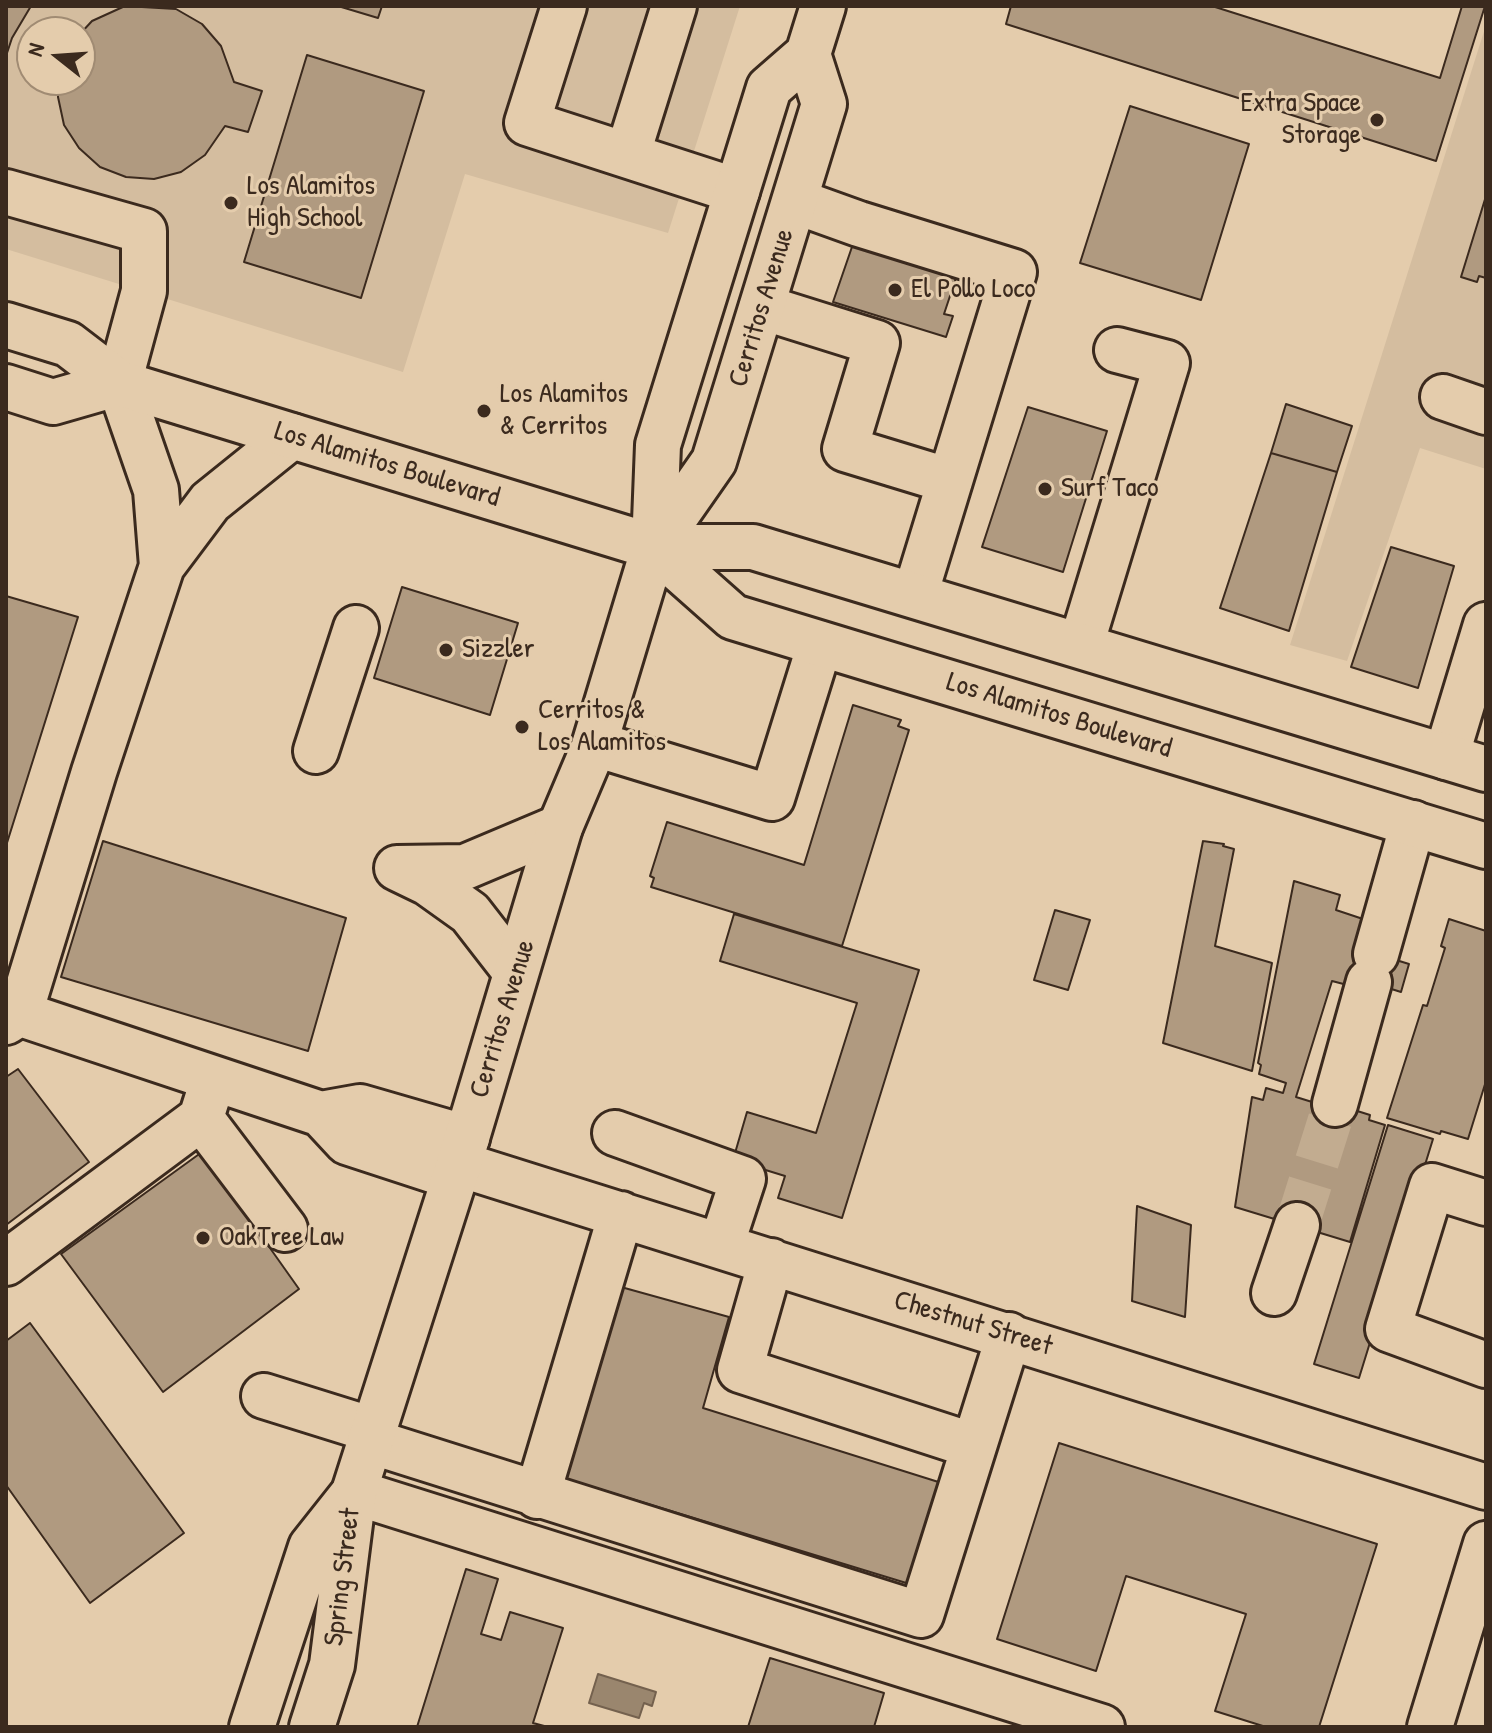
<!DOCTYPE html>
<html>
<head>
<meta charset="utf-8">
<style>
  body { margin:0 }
  #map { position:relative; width:1492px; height:1733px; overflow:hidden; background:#e4ccac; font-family:"Patrick Hand",sans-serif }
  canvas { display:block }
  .frame { position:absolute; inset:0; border:8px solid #3b2a1e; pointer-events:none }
  .north { position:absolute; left:16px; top:16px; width:80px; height:80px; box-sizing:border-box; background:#e4ccac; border:2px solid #a08b73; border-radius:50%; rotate:287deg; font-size:22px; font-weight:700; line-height:32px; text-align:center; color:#3b2a1e }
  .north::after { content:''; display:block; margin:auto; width:28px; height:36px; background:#3b2a1e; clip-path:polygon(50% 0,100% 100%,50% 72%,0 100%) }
</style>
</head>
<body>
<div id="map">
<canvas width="1492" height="1733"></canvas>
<div class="frame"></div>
<div class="north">N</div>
</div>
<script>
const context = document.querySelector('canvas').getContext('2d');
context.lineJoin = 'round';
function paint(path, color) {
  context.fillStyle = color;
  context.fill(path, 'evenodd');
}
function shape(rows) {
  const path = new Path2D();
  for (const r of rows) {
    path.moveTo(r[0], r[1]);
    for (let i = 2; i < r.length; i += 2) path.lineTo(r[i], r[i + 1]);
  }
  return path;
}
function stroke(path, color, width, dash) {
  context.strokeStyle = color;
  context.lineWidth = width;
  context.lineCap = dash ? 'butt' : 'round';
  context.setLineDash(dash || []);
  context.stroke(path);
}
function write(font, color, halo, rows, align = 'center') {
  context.font = font + ' "Patrick Hand",sans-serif';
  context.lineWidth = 6;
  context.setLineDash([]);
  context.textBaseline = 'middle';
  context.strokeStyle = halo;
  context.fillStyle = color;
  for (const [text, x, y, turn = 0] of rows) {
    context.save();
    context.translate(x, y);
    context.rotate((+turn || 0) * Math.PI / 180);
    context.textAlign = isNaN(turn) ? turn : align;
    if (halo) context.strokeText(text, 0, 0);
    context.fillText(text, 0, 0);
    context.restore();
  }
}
paint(shape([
  [6,6,740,6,668,233,465,174,403,372,6,249],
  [32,32,80,32,80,80,32,80],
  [1486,25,1486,469,1420,448,1347,661,1290,645]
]), '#d4bd9f');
const water = shape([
  [598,1674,656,1692,652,1706,644,1703,639,1718,589,1703,598,1674]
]);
paint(water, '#9a866e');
stroke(water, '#74614e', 2);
const building = shape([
  [6,6,31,6,12,38,6,56,6,6],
  [125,6,176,9,202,24,221,46,234,82,262,91,248,132,225,126,205,155,181,172,154,179,126,177,100,167,79,148,64,125,58,97,59,80,80,80,80,34,92,21,125,6],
  [338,6,382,6,378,18,338,6],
  [1011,6,1212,6,1440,78,1462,6,1485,6,1436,161,1006,24,1011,6],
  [307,55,424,91,361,298,244,262,307,55],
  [1130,106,1249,144,1201,300,1080,263,1130,106],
  [1486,196,1486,278,1479,276,1477,282,1461,277,1486,196],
  [853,244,956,278,944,314,953,316,946,337,833,302,853,244],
  [1286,404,1352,426,1337,472,1271,453,1286,404],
  [1028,407,1107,431,1063,572,982,547,1028,407],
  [1271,453,1337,472,1289,631,1220,608,1271,453],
  [1391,547,1454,566,1418,688,1351,667,1391,547],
  [402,587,518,623,490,715,374,678,402,587],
  [6,596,78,617,6,846,6,596],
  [853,705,901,720,898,726,909,730,842,946,651,887,654,878,650,876,667,822,804,865,853,705],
  [103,841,346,918,308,1051,61,977,103,841],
  [1203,841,1224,844,1223,846,1234,849,1215,946,1272,963,1252,1071,1163,1043,1203,841],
  [1294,881,1340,895,1336,910,1375,923,1367,951,1409,964,1401,992,1369,982,1355,987,1332,981,1296,1097,1325,1106,1335,1104,1370,1115,1369,1120,1385,1125,1350,1242,1235,1207,1252,1097,1263,1100,1266,1088,1283,1093,1286,1083,1259,1074,1261,1065,1258,1063,1294,881],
  [1055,910,1090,920,1068,990,1034,980,1055,910],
  [734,914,919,970,842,1218,778,1198,785,1176,733,1160,747,1112,816,1133,857,1003,720,961,734,914],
  [1449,919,1486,931,1486,1081,1468,1139,1441,1131,1440,1134,1387,1118,1423,1005,1427,1006,1445,948,1441,946,1449,919],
  [18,1069,89,1162,6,1225,6,1077,18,1069],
  [1388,1125,1433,1139,1359,1378,1314,1364,1388,1125],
  [202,1152,299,1289,163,1392,61,1254,202,1152],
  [1137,1206,1191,1225,1185,1317,1132,1301,1137,1206],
  [621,1287,729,1317,703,1408,948,1485,916,1586,563,1478,621,1287],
  [30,1323,184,1533,90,1603,6,1485,6,1341,30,1323],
  [1059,1443,1377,1544,1319,1727,1266,1727,1215,1711,1246,1614,1126,1576,1096,1671,997,1639,1059,1443],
  [466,1569,498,1579,481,1634,501,1640,510,1612,563,1628,533,1723,548,1727,417,1727,466,1569],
  [770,1658,884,1693,874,1727,748,1727,770,1658]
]);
paint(building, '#b09a80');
stroke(building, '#3b2a1e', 2);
stroke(shape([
  [1297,1225,1335,1104]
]), '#c2ac90', 44, [44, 22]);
const minor = shape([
  [564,6,527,123,737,191],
  [628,153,674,6],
  [6,192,144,231,144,291,119,383,156,490,162,566],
  [795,201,859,224,1014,272,915,595],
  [762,307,877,343,845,449,950,481],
  [1443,397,1486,412],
  [1081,645,1167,363,1117,350],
  [595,744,772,798,820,644],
  [316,751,356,628],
  [1446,757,1486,625],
  [397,868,465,867,560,827],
  [399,869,428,883,470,913,515,971],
  [1376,954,1413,823],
  [6,1009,321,1114,360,1107,467,1138],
  [6,1022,20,1013,94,772,162,566,210,502,292,436],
  [1335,1104,1369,982],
  [321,1114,347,1142,454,1177],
  [201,1118,285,1229],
  [615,1133,743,1179,721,1246],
  [459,1164,1486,1487],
  [1486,1203,1432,1186,1388,1329,1486,1365],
  [771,1261,740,1370,974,1446],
  [6,1263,201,1118,213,1080],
  [1274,1293,1297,1225],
  [264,1396,373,1430],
  [370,1441,921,1615,1009,1335],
  [354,1492,1102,1727],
  [537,1496,621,1214],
  [1430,1727,1486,1544]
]);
const major = shape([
  [6,325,68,344,119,383,654,547,753,547,1486,769],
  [6,387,53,402,119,383],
  [654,547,733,617,1486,846],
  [654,547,714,461,824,104,808,54],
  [252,1727,311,1547,353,1494],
  [312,1727,332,1665,354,1492,459,1164,560,827,593,749,654,547,658,445,769,88,808,54,823,6]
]);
stroke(minor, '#3b2a1e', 50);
stroke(major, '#3b2a1e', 50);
stroke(minor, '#e4ccac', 44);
stroke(major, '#e4ccac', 44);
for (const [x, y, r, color] of [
  [1377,120,8,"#3b2a1e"],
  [231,203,8,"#3b2a1e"],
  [895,290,8,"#3b2a1e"],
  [484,411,8,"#3b2a1e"],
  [1045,489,8,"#3b2a1e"],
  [446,650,8,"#3b2a1e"],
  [522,727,8,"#3b2a1e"],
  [203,1238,8,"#3b2a1e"]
]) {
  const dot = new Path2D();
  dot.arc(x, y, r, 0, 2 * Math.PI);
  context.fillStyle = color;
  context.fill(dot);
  stroke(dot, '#e4ccac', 3);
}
write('28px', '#3b2a1e', '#e4ccac', [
  ["Extra Space",1361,104,"right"],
  ["Storage",1361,136,"right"],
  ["Los Alamitos",247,187],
  ["High School",247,219],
  ["El Pollo Loco",911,290],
  ["Los Alamitos",500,395],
  ["& Cerritos",500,427],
  ["Surf Taco",1061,489],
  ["Sizzler",462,650],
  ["Cerritos &",538,711],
  ["Los Alamitos",538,743],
  ["OakTree Law",219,1238]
], 'left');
write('28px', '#3b2a1e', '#e4ccac', [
  ["Cerritos Avenue",762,308,-73],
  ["Los Alamitos Boulevard",387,465,17],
  ["Los Alamitos Boulevard",1059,716,17],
  ["Cerritos Avenue",503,1019,-73],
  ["Chestnut Street",973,1324,17],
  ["Spring Street",343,1577,-83]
]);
</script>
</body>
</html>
